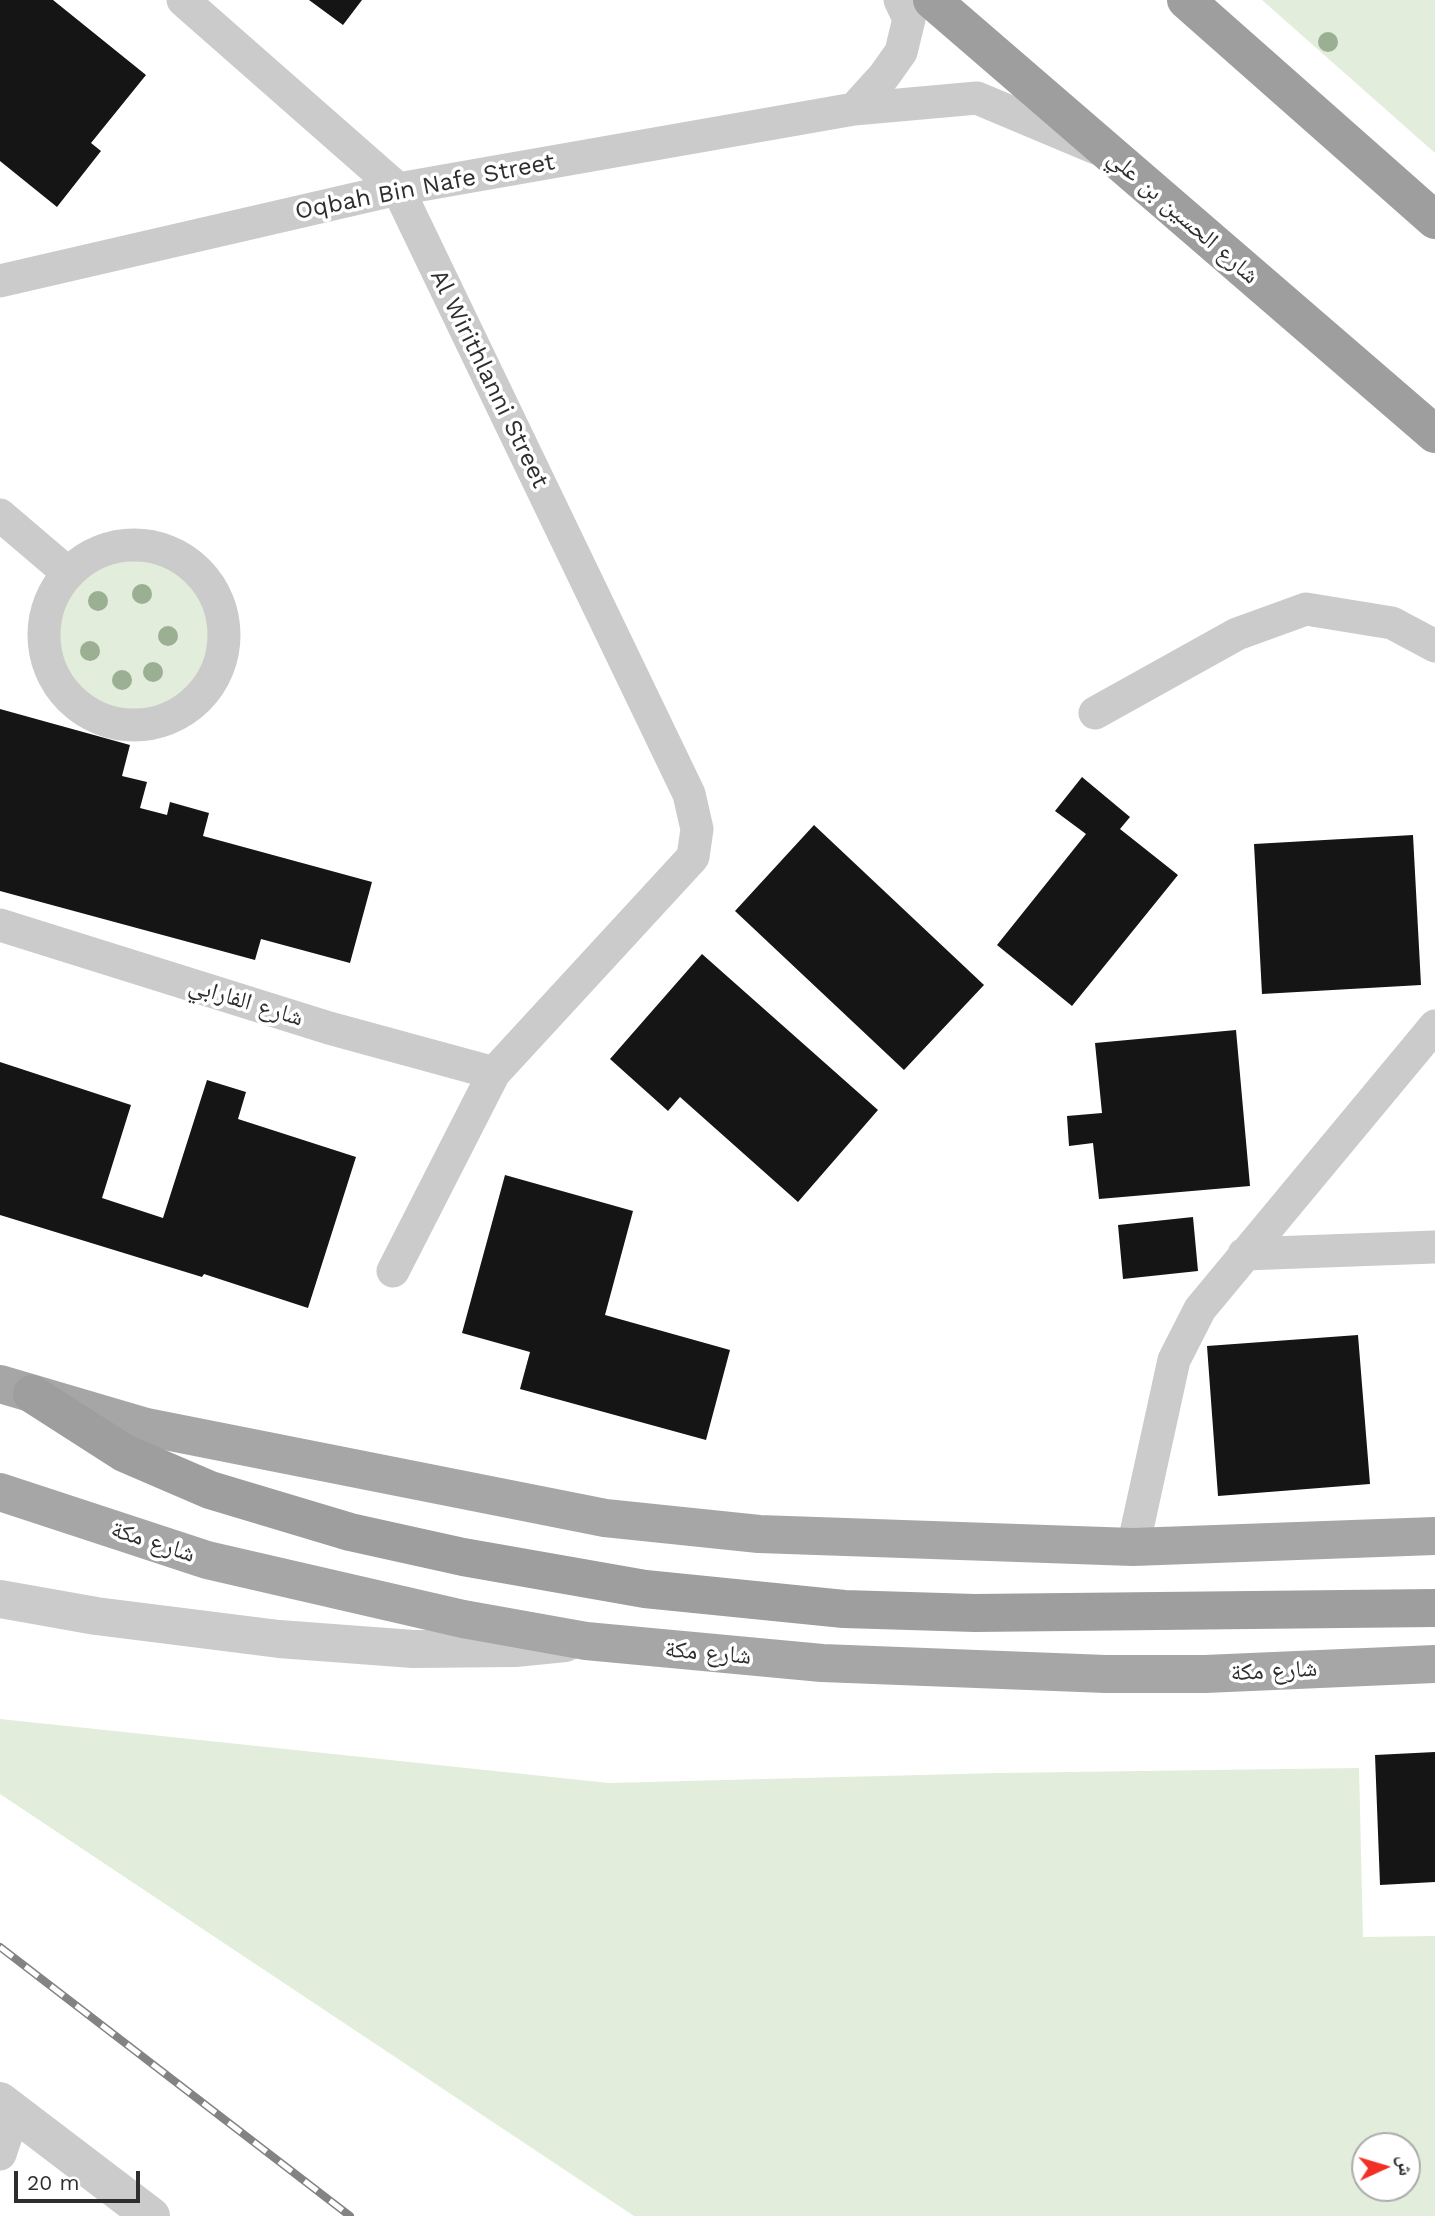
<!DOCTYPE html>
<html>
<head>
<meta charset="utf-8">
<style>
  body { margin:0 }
  #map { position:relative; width:1435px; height:2216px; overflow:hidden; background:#fff; font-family:"Work Sans","Noto Naskh Arabic",sans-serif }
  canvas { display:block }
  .north { position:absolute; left:1351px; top:2132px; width:70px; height:70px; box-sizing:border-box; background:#fff; border:2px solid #ababab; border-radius:50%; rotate:86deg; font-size:19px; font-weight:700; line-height:28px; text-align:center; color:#2e2e2e }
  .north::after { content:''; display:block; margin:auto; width:24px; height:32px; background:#f22f24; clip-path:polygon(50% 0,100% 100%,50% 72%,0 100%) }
  .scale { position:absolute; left:14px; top:2171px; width:126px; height:32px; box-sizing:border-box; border:4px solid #2e2e2e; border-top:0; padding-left:9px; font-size:21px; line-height:24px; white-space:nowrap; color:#2e2e2e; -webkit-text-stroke:5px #fff; paint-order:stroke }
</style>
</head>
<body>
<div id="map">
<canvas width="1435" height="2216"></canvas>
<div class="north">ش</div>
<div class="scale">20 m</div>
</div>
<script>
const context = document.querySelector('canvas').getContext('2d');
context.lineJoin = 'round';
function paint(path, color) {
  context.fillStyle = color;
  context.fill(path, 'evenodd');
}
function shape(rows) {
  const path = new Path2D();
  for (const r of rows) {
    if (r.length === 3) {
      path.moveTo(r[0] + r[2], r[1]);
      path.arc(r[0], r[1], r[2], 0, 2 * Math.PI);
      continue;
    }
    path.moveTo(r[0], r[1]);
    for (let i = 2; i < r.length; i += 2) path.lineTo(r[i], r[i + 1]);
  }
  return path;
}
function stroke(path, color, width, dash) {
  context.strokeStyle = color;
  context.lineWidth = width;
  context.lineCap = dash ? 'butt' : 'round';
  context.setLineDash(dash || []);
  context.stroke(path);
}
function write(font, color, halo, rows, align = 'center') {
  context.font = font + ' "Work Sans","Noto Naskh Arabic",sans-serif';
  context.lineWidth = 7;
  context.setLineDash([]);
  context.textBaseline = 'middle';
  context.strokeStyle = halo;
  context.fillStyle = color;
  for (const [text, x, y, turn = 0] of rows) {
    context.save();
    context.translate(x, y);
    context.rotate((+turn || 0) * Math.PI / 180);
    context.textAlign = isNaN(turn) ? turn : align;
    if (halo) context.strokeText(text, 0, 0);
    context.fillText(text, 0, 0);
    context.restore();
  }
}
paint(shape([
  [1262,0,1435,0,1435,153],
  [134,635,78],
  [0,1719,609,1783,998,1773,1359,1768,1363,1937,1435,1936,1435,2216,634,2216,0,1794],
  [1365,2146,1407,2146,1407,2188,1365,2188]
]), '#e2eddb');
paint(shape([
  [0,0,53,0,146,75,91,143,101,151,57,207,0,161],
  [309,0,362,0,343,25],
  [0,709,130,745,122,776,147,782,140,808,167,815,170,802,209,813,203,836,372,882,350,963,261,939,255,960,0,891],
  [1082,777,1130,817,1120,829,1178,875,1072,1006,997,945,1086,834,1055,811],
  [814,825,984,985,904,1070,735,911],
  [1413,835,1421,985,1262,994,1254,844],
  [702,954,878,1110,798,1202,680,1097,668,1111,610,1059],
  [1236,1030,1250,1186,1099,1199,1093,1143,1069,1146,1067,1116,1102,1113,1095,1043],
  [0,1062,131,1105,102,1198,163,1218,207,1080,246,1092,238,1119,356,1157,308,1308,204,1274,202,1277,0,1215],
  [505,1175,633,1211,605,1315,730,1350,706,1440,520,1389,530,1352,462,1333],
  [1193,1217,1198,1271,1123,1279,1118,1225],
  [1358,1335,1370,1484,1218,1496,1207,1346],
  [1435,1752,1435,1882,1380,1885,1375,1755]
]), '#151515');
stroke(shape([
  [183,0,398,189,689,794,697,829,693,857,494,1073,393,1271],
  [854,109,884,76,901,52,909,19,900,0],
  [0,281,398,189,854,109,977,98,1096,148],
  [0,515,68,573],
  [134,635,90],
  [1095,713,1237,634,1306,609,1392,623,1435,646],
  [0,925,329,1028,494,1073],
  [1244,1254,1435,1247],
  [1133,1547,1174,1360,1200,1309,1435,1026],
  [0,2154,14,2112]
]), '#cbcbcb', 33);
stroke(shape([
  [0,1599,96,1616,279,1639,413,1649,515,1648,565,1643],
  [0,2101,151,2216]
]), '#cbcbcb', 38);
stroke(shape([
  [0,1384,146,1427,605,1518,759,1534,1133,1547,1435,1536],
  [0,1492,207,1560,463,1619,586,1641,822,1663,1106,1674,1205,1674,1435,1664]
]), '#a6a6a6', 38);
stroke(shape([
  [932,0,1435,434],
  [1186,0,1435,220],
  [32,1394,124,1453,210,1490,350,1532,463,1557,645,1589,844,1609,975,1613,1435,1608]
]), '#9e9e9e', 38);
const rail = shape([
  [0,1947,350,2216]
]);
stroke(rail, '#838383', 8);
stroke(rail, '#fff', 5, [16]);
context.fillStyle = '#9baf92';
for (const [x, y] of [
  [1328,42],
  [142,594],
  [98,601],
  [168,636],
  [90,651],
  [153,672],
  [122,680]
]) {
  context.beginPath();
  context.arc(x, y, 10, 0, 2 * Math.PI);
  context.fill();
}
write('24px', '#2e2e2e', '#fff', [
  ["Oqbah Bin Nafe Street",425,187,-11],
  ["شارع الحسين بن علي",1183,217,41],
  ["Al Wirithlanni Street",489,379,64],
  ["شارع الفارابي",246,1002,17],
  ["شارع مكة",153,1542,18],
  ["شارع مكة",708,1653,5],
  ["شارع مكة",1274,1671,-3]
]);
</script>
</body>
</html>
